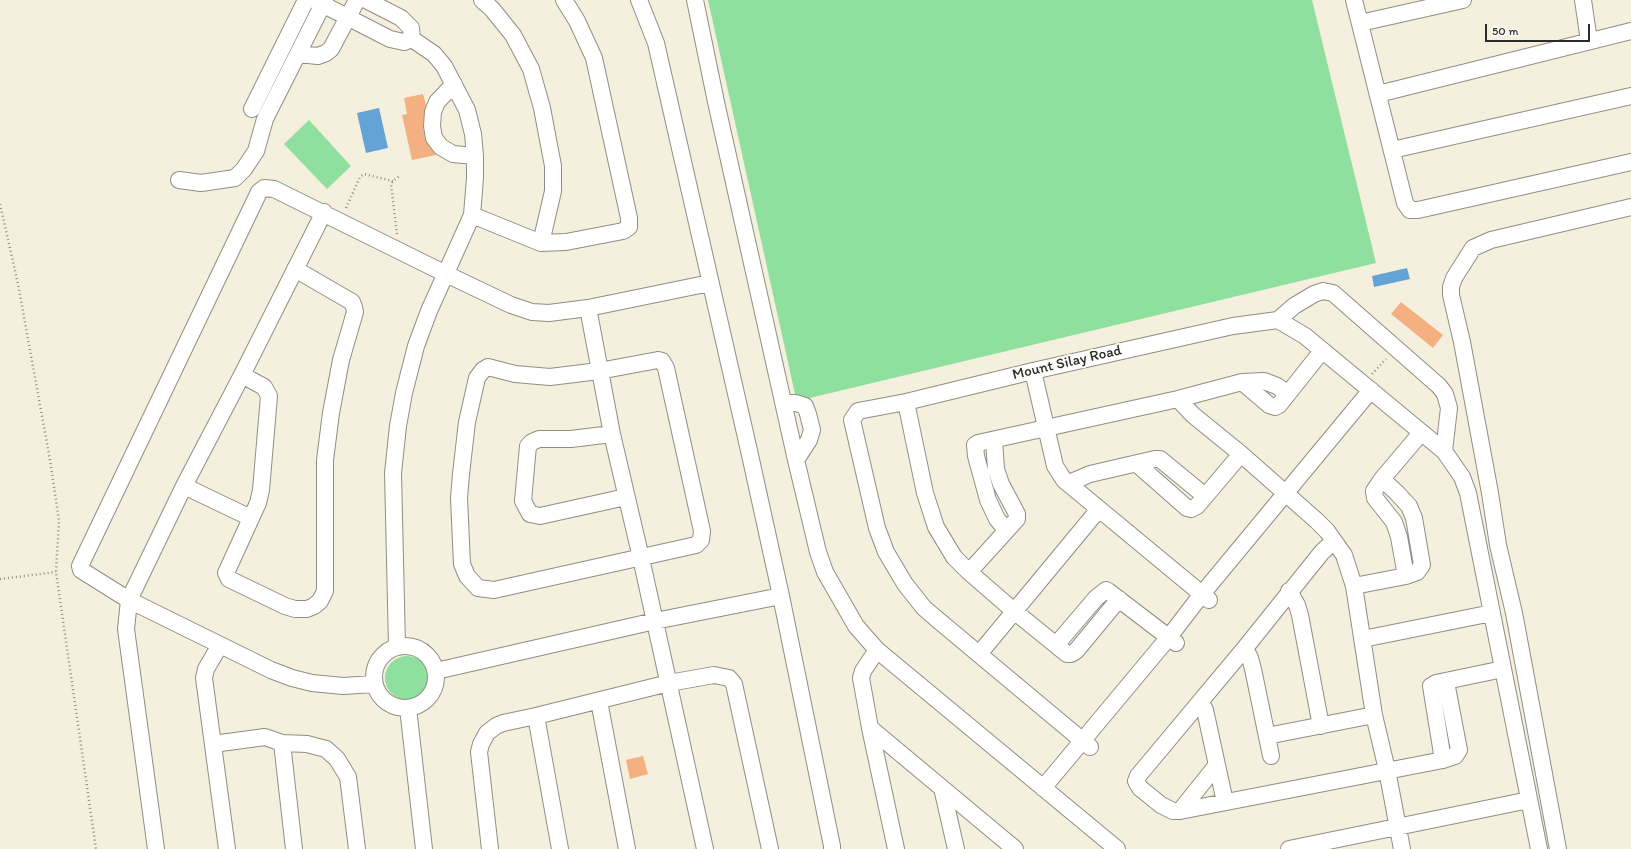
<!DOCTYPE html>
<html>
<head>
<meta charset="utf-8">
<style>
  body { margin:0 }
  #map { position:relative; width:1631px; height:849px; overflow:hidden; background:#f4f0dd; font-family:Itim,sans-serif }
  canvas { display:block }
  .scale { position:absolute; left:1485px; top:24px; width:105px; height:18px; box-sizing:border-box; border:2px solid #2b2b2b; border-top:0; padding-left:5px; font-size:12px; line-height:14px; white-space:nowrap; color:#2b2b2b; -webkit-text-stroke:3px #fdfcf7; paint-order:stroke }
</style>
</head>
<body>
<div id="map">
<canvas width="1631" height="849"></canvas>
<div class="scale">50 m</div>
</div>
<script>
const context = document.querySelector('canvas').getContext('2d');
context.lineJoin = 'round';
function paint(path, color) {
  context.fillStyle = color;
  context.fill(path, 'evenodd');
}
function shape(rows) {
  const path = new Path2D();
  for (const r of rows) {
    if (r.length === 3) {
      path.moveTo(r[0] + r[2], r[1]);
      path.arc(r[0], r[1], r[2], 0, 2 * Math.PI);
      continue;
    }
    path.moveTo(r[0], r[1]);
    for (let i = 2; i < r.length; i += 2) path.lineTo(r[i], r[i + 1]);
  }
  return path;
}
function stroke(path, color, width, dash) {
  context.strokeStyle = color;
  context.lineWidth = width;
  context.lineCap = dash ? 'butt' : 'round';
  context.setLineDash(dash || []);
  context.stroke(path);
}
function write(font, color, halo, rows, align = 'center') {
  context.font = font + ' Itim,sans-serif';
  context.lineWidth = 4;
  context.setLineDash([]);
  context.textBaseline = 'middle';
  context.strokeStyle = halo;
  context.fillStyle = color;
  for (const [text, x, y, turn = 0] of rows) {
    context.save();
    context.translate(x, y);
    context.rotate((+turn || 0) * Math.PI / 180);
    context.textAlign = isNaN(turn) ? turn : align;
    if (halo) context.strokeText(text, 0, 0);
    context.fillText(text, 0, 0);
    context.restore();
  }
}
paint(shape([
  [708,0,1312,0,1376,263,801,400,795,394],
  [309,120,351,166,327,189,284,144],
  [407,678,22]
]), '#8fdf9e');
paint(shape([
  [379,108,388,148,366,153,357,113],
  [1407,268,1410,279,1374,287,1372,276]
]), '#63a3d5');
paint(shape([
  [423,94,426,105,423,125,425,140,436,155,412,160,402,115,407,114,404,98],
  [1401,302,1443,335,1433,348,1391,314],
  [643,756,648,774,630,779,626,760]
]), '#f4b080');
const minor = shape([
  [314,0,390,39,404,42,412,39],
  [366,0,401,18,411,28,412,39,434,54,444,66,467,110,473,134,475,156,475,178,472,215,429,311,416,346,404,393,398,426,393,473,397,646],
  [482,0,492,9,513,35,531,69,542,108,553,166,553,191,541,243],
  [639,0,656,43,750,455,781,596,832,846,832,849],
  [695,0,716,102,796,460,818,552,825,572,856,626,877,650,1117,849],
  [1354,0,1405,203,1410,210,1418,210,1631,162],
  [1583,0,1589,41],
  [1360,23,1463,0],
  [298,54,318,56,326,53,331,49,357,0],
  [454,84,437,102,433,112,432,126,434,138,441,147,453,154,475,156],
  [1378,94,1631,31],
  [252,109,306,0],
  [1392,150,1631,96],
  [179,180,201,183,235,178,244,169,256,151,265,119,325,0],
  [472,215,541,243,566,242,623,231,629,227,629,218,594,58,577,21,564,0],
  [588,308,612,434,641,558,705,849],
  [1278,320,1305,336,1444,451,1462,477,1468,493,1539,849],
  [1278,320,1294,306,1314,294,1323,291,1333,293,1439,386,1445,394,1449,408,1444,451],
  [658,360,662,361,666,368,702,531,701,540,696,545,494,590,478,588,467,576,462,564,459,498,461,474,467,422,477,378,483,370,488,367,515,374,550,377,599,371,658,360],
  [1033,371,1055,466,1064,480,1209,600],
  [242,375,264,387,269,396,261,490,258,503,226,573,229,579,285,606,295,609,307,609,314,606,320,601,325,591,325,460,331,413,341,360,355,312,354,307,352,302,295,269],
  [1242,382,1269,405,1275,407,1279,405,1322,351],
  [1178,399,1193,415,1241,454,1317,521,1327,531,1344,555,1354,586,1374,715,1387,770,1402,849],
  [906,402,925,493,936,527,954,557,969,572,1014,611,1067,654,1071,654,1076,651,1119,599],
  [784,403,796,403,805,406,808,414,812,430,809,440,796,460],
  [612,434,571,439,539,439,532,442,528,446,523,501,530,514,540,516,626,497],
  [1137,464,1187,508,1191,509,1197,506,1241,454],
  [1069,483,1090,474,1155,459,1160,459,1205,496],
  [184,486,251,518],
  [1006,530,997,519,988,500,976,456,975,445,978,443,1178,399,1242,382,1264,381,1277,386,1287,393],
  [1334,541,1322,552,1245,648,1138,776,1136,781,1140,788,1161,805,1173,811,1180,811,1443,760,1455,756,1459,750,1446,682],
  [969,572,1017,519,1017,514,1001,484,996,469,994,440],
  [1406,576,1399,537,1394,522,1375,498,1374,491,1382,479,1421,433],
  [1354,586,1406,576,1417,572,1422,565,1414,518,1409,506,1397,493,1382,479],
  [1289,591,1297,605,1300,615,1321,726],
  [1363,639,1492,613],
  [220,645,206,669,204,678,227,849],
  [1056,645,1096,598,1106,590,1108,591,1176,643],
  [405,677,31],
  [1245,648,1250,658,1253,669,1271,756],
  [877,650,863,671,861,678,870,728,896,849],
  [979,654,1099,509],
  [436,671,655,621,781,596],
  [374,684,343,686,312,683,292,678,271,670,129,600,81,570,80,566,259,192,264,188,274,189,446,274,511,305,532,312,549,313,588,308,710,283],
  [599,701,627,849],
  [1201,702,1205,710,1225,802],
  [408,708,424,849],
  [536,716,560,849],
  [870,728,1015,849],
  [1267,736,1374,715],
  [282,743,294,849],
  [213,744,265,737,282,743,307,744,326,749,337,759,348,777,357,849],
  [1090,747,938,620,924,608,905,584,886,552,877,528,852,420,858,411,906,402,1033,371,1233,326,1278,320],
  [1443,760,1431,686,1436,683,1503,669],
  [942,788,956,849],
  [1043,788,1169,637,1202,594,1371,390],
  [1180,811,1216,766],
  [156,849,126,629,129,600,184,486,242,375,324,212],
  [490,849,479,752,481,744,487,733,496,726,503,723,536,716,669,683,714,675,729,678,734,684,770,849],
  [1289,849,1529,800],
  [1558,849,1514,613,1498,545,1490,493,1462,342,1451,295,1451,287,1454,278,1473,248,1491,240,1631,207]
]);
stroke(minor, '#908e84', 18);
stroke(shape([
  [0,204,18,284,50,460,59,521,56,572,96,849],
  [346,208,360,177,364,174,393,181],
  [397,234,391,184,393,181,401,175],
  [1372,374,1386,359],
  [0,579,56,572]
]), '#908e84', 2.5, [1, 3]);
stroke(minor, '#fff', 16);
write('15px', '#2b2b2b', '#fdfcf7', [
  ["Mount Silay Road",1067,363,-13]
]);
</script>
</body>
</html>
